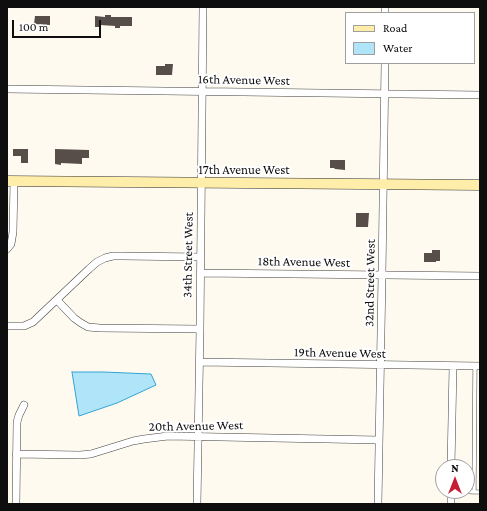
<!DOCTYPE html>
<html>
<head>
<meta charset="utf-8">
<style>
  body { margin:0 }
  #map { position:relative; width:487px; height:511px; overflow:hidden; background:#fffaef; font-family:"Crimson Pro",serif }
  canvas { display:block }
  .frame { position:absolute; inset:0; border:8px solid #0e0e0e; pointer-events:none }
  .legend { position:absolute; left:345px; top:12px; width:130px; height:52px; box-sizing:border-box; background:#fff; border:1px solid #9f9f9f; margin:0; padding:5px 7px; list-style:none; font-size:12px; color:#0e0e0e }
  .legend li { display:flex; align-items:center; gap:8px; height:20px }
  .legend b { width:20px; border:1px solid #9f9f9f }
  .north { position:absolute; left:435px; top:459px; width:40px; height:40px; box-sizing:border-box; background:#fff; border:1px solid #9f9f9f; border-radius:50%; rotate:0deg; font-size:11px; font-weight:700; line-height:16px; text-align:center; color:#0e0e0e }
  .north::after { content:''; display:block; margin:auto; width:14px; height:18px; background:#c61e35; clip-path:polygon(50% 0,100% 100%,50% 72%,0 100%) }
  .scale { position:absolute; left:12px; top:20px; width:89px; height:18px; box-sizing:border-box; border:2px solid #0e0e0e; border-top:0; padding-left:5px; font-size:12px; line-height:14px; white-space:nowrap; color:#0e0e0e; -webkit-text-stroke:3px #fff; paint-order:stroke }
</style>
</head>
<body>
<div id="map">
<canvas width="487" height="511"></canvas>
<div class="frame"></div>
<ul class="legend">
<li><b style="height:5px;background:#fea"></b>Road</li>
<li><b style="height:11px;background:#b0e5f9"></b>Water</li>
</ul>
<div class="north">N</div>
<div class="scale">100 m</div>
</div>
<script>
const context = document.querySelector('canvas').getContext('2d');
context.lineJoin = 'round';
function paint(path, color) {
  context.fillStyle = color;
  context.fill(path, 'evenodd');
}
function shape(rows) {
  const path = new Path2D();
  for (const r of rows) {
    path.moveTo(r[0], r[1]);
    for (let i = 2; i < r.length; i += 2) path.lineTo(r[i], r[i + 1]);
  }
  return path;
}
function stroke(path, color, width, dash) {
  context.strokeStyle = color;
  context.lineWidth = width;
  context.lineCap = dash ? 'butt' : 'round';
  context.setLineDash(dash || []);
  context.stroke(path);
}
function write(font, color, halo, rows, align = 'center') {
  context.font = font + ' "Crimson Pro",serif';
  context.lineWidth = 4;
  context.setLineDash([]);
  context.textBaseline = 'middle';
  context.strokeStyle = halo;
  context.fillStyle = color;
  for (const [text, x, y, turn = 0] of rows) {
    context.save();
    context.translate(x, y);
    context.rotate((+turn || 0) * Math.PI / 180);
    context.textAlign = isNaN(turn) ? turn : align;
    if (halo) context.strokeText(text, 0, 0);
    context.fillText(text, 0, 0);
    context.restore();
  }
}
const water = shape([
  [72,372,103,372,151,374,156,385,117,403,79,416,72,372]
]);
paint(water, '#b0e5f9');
stroke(water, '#33a3d5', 1);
paint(shape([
  [105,15,111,15,111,17,132,17,132,26,120,26,120,28,115,28,115,26,100,25,100,27,95,27,95,16,105,17],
  [35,16,50,16,50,25,34,24],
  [165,64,173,64,172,75,156,75,156,66,165,66],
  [13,149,28,149,28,163,21,163,21,156,13,156],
  [55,149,89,150,89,158,82,158,82,164,61,163,61,165,55,164],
  [330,160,345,160,345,170,335,169,334,168,330,168],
  [356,213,369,213,368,227,356,227],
  [432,250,440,250,440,261,436,261,436,262,424,262,424,253,432,253]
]), '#574e4a');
const lane = shape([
  [475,366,474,492,480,492],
  [451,491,474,492]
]);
const street = shape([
  [385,13,385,7],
  [7,89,480,95],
  [7,249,11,244,13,232,14,181],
  [200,273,480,276],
  [57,300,74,318,81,323,88,327,100,328,200,329],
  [7,326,24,326,33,322,89,269,97,262,105,258,113,256,123,256,200,257],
  [199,362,480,366],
  [16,454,80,455,91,454,133,441,144,439,168,436,379,440],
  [451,467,453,366],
  [16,504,17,422,19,415,24,405],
  [197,504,200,329,203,7],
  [378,504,382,275,385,63],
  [451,504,451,491]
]);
const secondary = shape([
  [7,181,480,185]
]);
stroke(lane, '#414141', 4.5);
stroke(street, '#414141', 8);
stroke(secondary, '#303030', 11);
stroke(lane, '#fff', 3.5);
stroke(street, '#fff', 7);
stroke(secondary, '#fea', 10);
write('13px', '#0e0e0e', '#fff', [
  ["16th Avenue West",244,80,1],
  ["17th Avenue West",244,170],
  ["34th Street West",188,255,-89],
  ["18th Avenue West",304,262,1],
  ["32nd Street West",370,283,-89],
  ["19th Avenue West",340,353,1],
  ["20th Avenue West",196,426,-1]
]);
</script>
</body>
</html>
